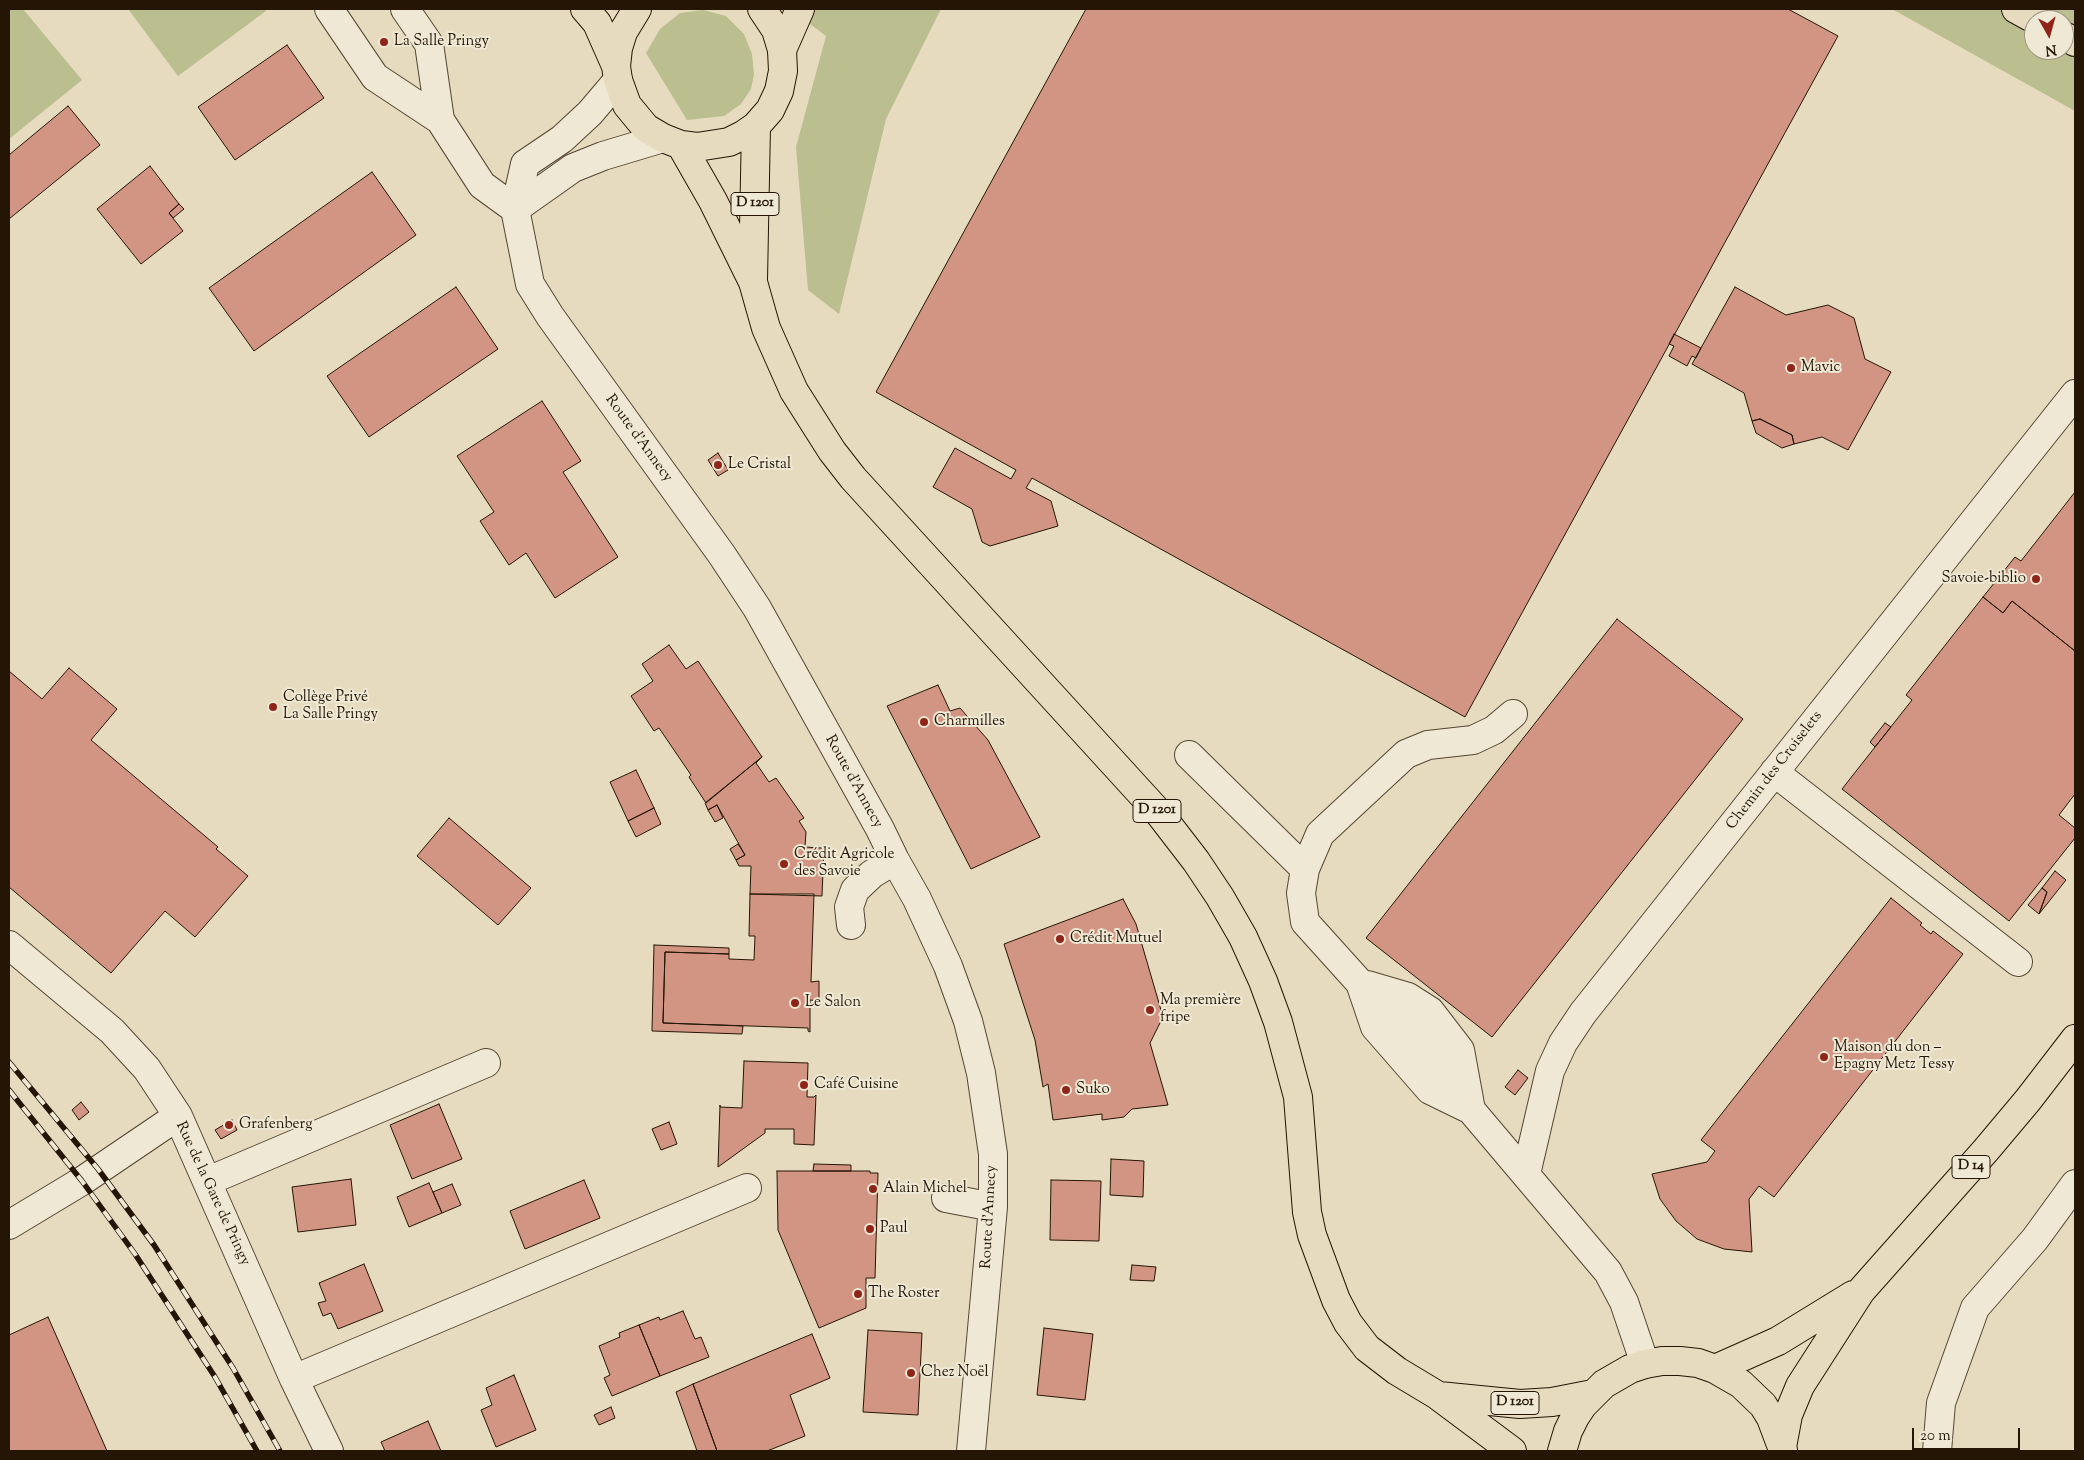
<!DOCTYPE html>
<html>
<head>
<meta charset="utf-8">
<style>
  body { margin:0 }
  #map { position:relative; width:2084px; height:1460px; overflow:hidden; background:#e6dbbf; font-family:"Sorts Mill Goudy",serif }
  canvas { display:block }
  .frame { position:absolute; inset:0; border:10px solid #251504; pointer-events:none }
  .north { position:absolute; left:2024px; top:10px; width:50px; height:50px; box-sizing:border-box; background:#efe8d5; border:1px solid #9e9481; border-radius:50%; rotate:173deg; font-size:14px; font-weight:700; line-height:20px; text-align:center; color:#251504 }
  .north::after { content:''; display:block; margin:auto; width:18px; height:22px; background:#8f2418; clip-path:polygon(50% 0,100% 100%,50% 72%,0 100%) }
  .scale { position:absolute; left:1912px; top:1428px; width:108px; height:22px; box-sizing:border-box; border:2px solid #251504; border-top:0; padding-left:6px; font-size:15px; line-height:18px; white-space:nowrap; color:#251504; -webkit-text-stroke:4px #efe8d5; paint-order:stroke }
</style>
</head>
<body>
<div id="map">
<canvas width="2084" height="1460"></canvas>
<div class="frame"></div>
<div class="north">N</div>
<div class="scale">20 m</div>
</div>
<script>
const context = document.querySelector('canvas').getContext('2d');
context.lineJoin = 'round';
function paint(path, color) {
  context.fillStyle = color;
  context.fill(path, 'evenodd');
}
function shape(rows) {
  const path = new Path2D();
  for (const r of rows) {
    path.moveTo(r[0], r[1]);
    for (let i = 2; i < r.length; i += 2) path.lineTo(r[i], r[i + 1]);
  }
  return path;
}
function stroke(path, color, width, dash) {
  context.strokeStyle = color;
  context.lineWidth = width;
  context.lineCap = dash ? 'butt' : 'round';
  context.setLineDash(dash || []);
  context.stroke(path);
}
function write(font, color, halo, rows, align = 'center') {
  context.font = font + ' "Sorts Mill Goudy",serif';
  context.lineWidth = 4;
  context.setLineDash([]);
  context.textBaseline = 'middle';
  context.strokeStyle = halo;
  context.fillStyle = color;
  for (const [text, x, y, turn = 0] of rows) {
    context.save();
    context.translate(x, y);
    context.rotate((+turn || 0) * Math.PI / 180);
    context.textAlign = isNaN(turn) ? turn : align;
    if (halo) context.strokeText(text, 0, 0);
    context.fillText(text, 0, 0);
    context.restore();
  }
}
paint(shape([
  [9,9,23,9,82,80,9,139],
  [128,9,265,9,266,11,178,76],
  [790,9,941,9,886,119,839,314,808,290,796,147,826,36],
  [1892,9,2075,9,2075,111],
  [2034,20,2064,20,2064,50,2034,50],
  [703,10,726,16,744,34,752,54,754,75,751,89,741,104,724,116,687,120,646,53,660,29,680,13]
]), '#bbbe8e');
const building = shape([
  [1086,9,1788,9,1838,36,1465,717,1032,478,1026,488,1051,501,1058,526,990,546,982,542,972,509,933,487,955,448,1011,479,1016,470,876,392,1086,9],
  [287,45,324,98,235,160,198,107,287,45],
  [68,106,100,145,9,219,9,155,68,106],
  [150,166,179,204,169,213,183,231,141,264,97,209,150,166],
  [372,172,416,235,254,351,209,288,372,172],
  [179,204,184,209,173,218,169,213,179,204],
  [456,287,498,349,369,437,327,376,456,287],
  [1735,287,1786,315,1828,305,1854,318,1865,359,1891,372,1848,450,1822,437,1794,444,1792,435,1760,419,1752,421,1744,393,1692,364,1735,287],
  [1674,334,1701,348,1696,358,1692,356,1687,366,1669,356,1674,346,1669,344,1674,334],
  [542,401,581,461,563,472,618,557,555,598,526,553,509,565,480,521,494,512,457,456,542,401],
  [1760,419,1792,435,1794,444,1782,448,1756,433,1752,421,1760,419],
  [718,453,728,470,718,476,708,460,718,453],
  [2075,492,2075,651,2012,601,2003,613,1983,597,2015,557,2021,561,2075,492],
  [1983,597,2003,613,2012,601,2075,651,2075,794,2059,815,2075,828,2075,838,2009,921,1842,789,1912,700,1906,695,1983,597],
  [1617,619,1743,719,1492,1037,1366,938,1617,619],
  [669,645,686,669,698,661,762,757,706,803,689,777,691,775,659,728,654,731,631,696,653,681,642,664,669,645],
  [69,668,117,709,91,740,218,847,216,849,248,876,195,937,165,911,111,973,9,887,9,671,42,699,69,668],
  [938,685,950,711,960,708,988,740,1040,837,971,869,887,706,938,685],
  [1885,723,1891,727,1875,747,1870,742,1885,723],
  [762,757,756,763,769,782,776,778,804,818,799,821,806,832,805,847,822,848,824,845,822,896,750,894,751,866,739,866,736,860,745,855,717,805,708,810,705,803,762,757],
  [636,770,654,808,628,821,610,782,636,770],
  [717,805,723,818,715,822,708,810,717,805],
  [654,808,661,824,636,837,628,821,654,808],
  [449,818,531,888,498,925,417,856,449,818],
  [738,844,745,855,736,860,730,849,738,844],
  [2055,871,2066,880,2039,914,2047,892,2042,888,2055,871],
  [2042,888,2047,892,2039,914,2028,905,2042,888],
  [750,894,814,894,811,982,819,981,819,1001,810,1000,810,1032,808,1031,808,1028,663,1023,665,952,729,954,729,959,754,960,755,936,749,936,750,894],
  [1891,898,1922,923,1920,925,1931,934,1933,931,1963,954,1774,1197,1759,1186,1749,1199,1752,1252,1724,1249,1697,1239,1676,1221,1660,1199,1652,1174,1707,1162,1715,1151,1701,1140,1891,898],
  [1123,899,1136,924,1163,1017,1150,1043,1168,1105,1132,1109,1124,1117,1102,1120,1102,1114,1053,1120,1048,1084,1043,1087,1035,1040,1004,944,1123,899],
  [654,945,729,948,729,954,665,952,663,1023,743,1026,742,1034,652,1031,654,945],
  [744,1061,808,1063,807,1097,814,1097,816,1095,814,1145,794,1144,794,1129,765,1129,765,1133,718,1167,720,1105,720,1107,742,1108,744,1061],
  [1518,1070,1528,1078,1515,1095,1505,1087,1518,1070],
  [81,1102,89,1112,79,1120,72,1110,81,1102],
  [439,1104,462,1159,412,1179,390,1125,439,1104],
  [232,1120,237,1130,221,1139,215,1130,232,1120],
  [669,1122,677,1144,661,1150,652,1129,669,1122],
  [1111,1159,1144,1161,1143,1197,1110,1195,1111,1159],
  [814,1164,851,1165,851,1171,813,1171,814,1164],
  [777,1171,870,1171,870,1173,878,1173,875,1278,866,1278,866,1308,819,1328,778,1230,777,1171],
  [351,1179,356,1225,298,1232,292,1187,351,1179],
  [584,1180,600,1218,525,1249,510,1211,584,1180],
  [1051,1180,1101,1181,1099,1241,1050,1240,1051,1180],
  [429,1183,442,1213,409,1227,397,1197,429,1183],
  [452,1184,461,1205,442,1213,433,1192,452,1184],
  [364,1264,383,1311,338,1329,331,1313,323,1316,318,1303,326,1301,319,1283,364,1264],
  [1132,1265,1156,1267,1154,1281,1130,1280,1132,1265],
  [683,1311,695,1339,701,1337,709,1357,660,1376,639,1325,659,1317,660,1320,683,1311],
  [48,1317,107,1451,9,1451,9,1335,48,1317],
  [639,1325,660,1376,612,1396,604,1378,610,1375,599,1346,620,1337,619,1333,639,1325],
  [1044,1328,1093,1334,1085,1400,1037,1395,1044,1328],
  [868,1330,922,1333,918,1415,863,1412,868,1330],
  [812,1334,830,1378,790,1395,805,1436,767,1451,717,1451,693,1384,812,1334],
  [514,1375,536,1430,496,1447,481,1410,492,1405,486,1388,514,1375],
  [693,1384,717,1451,697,1451,676,1392,693,1384],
  [611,1407,615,1418,599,1425,594,1415,611,1407],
  [428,1421,441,1451,385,1451,381,1442,428,1421]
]);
paint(building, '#d29583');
stroke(building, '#251504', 1);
const minor = shape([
  [329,9,375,77,440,120,482,185,515,209],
  [405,9,429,44,440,120],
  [618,80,590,113,562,139,525,164,515,209,530,284,550,316,722,555,757,608,880,829,895,860,917,899,948,966,968,1021,981,1073,993,1154,993,1207,971,1451],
  [515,209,573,168,603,156,663,138],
  [1189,755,1305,869],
  [1774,772,2018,962],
  [851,925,849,907,855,890,872,874,895,860],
  [9,945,112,1031,147,1069,178,1116],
  [1360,983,1375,1027,1430,1090,1471,1110,1445,1068,1386,1005,1360,983,1305,922,1301,893,1305,869,1320,834,1406,754,1428,745,1473,740,1494,730,1513,714],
  [1367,985,1408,997,1430,1011,1460,1050,1471,1110,1608,1272,1624,1302,1645,1364],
  [1526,1174,1550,1071,1563,1043,1583,1013,2075,394],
  [208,1181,486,1063],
  [946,1198,993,1207],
  [9,1225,82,1181,178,1116,294,1379,329,1451],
  [294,1379,747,1188],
  [1937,1451,1941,1403,1975,1308,2035,1239,2075,1184]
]);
const major = shape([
  [585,9,597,23,616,66],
  [637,9,623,32,618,48,616,66,618,80,627,105,646,128,663,138,681,145,697,147,729,142,743,135,756,126,770,110,779,91,783,71,782,50,776,30,762,9],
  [681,145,713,201,753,282,766,328,794,391,832,451,853,478,1159,813,1196,861,1220,897,1243,937,1263,981,1278,1022,1298,1097,1307,1212,1312,1235,1336,1300,1348,1323,1367,1348,1397,1371,1437,1395,1512,1451],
  [753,280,756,126],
  [1715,1369,1778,1341,1853,1295],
  [1439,1396,1520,1404,1552,1402,1593,1394],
  [1782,1447,1788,1415,1800,1386,1861,1291,1986,1150,2028,1100,2075,1039],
  [1562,1451,1568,1431,1575,1417,1583,1405,1604,1384,1630,1369,1645,1364,1662,1361,1680,1361,1698,1363,1715,1369,1741,1384,1763,1405,1771,1418,1783,1450]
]);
const highway = shape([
  [2016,9,2036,20],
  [2064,36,2075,42],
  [782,50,800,9]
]);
stroke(minor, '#554633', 30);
stroke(major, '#251504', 30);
stroke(highway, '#251504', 30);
stroke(minor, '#efe8d5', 28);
stroke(major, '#e6dbbf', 28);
stroke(highway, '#e6dbbf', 28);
const rail = shape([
  [9,1062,98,1169,154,1245,233,1368,280,1451],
  [9,1090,82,1181,135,1254,215,1377,257,1451]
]);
stroke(rail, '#251504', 5.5);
stroke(rail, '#efe8d5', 4, [11]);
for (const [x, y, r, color] of [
  [384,42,5,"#8f2418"],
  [1791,368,5,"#8f2418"],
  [718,465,5,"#8f2418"],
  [2036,579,5,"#8f2418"],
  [273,707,5,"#8f2418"],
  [924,722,5,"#8f2418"],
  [784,864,5,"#8f2418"],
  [1060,939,5,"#8f2418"],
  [795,1003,5,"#8f2418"],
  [1150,1010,5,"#8f2418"],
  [1824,1057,5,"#8f2418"],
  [804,1085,5,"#8f2418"],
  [1066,1090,5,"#8f2418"],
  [229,1125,5,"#8f2418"],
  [873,1189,5,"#8f2418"],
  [870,1229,5,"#8f2418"],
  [858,1294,5,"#8f2418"],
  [911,1373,5,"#8f2418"]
]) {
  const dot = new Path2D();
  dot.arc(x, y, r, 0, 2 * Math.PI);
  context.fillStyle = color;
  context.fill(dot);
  stroke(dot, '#efe8d5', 2);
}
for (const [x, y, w] of [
  [755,204,48],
  [1157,811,48],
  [1971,1167,38],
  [1515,1403,48]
]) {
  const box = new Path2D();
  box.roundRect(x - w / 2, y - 11.5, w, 23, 4);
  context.fillStyle = '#efe8d5';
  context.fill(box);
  stroke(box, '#251504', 1);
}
write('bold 14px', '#251504', null, [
  ["D 1201",755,204],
  ["D 1201",1157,811],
  ["D 14",1971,1167],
  ["D 1201",1515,1403]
]);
write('15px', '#251504', '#efe8d5', [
  ["La Salle Pringy",394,42],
  ["Mavic",1801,368],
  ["Le Cristal",728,465],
  ["Savoie-biblio",2026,579,"right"],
  ["Collège Privé",283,698],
  ["La Salle Pringy",283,715],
  ["Charmilles",934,722],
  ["Crédit Agricole",794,855],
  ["des Savoie",794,872],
  ["Crédit Mutuel",1070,939],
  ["Ma première",1160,1001],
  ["fripe",1160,1018],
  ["Le Salon",805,1003],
  ["Maison du don –",1834,1048],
  ["Epagny Metz Tessy",1834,1065],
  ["Café Cuisine",814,1085],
  ["Suko",1076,1090],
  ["Grafenberg",239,1125],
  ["Alain Michel",883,1189],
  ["Paul",880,1229],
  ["The Roster",868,1294],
  ["Chez Noël",921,1373]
], 'left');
write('15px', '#251504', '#efe8d5', [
  ["Route d'Annecy",638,439,54],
  ["Chemin des Croiselets",1775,771,-52],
  ["Route d'Annecy",853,782,61],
  ["Rue de la Gare de Pringy",212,1194,65],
  ["Route d'Annecy",990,1217,-87]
]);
</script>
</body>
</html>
